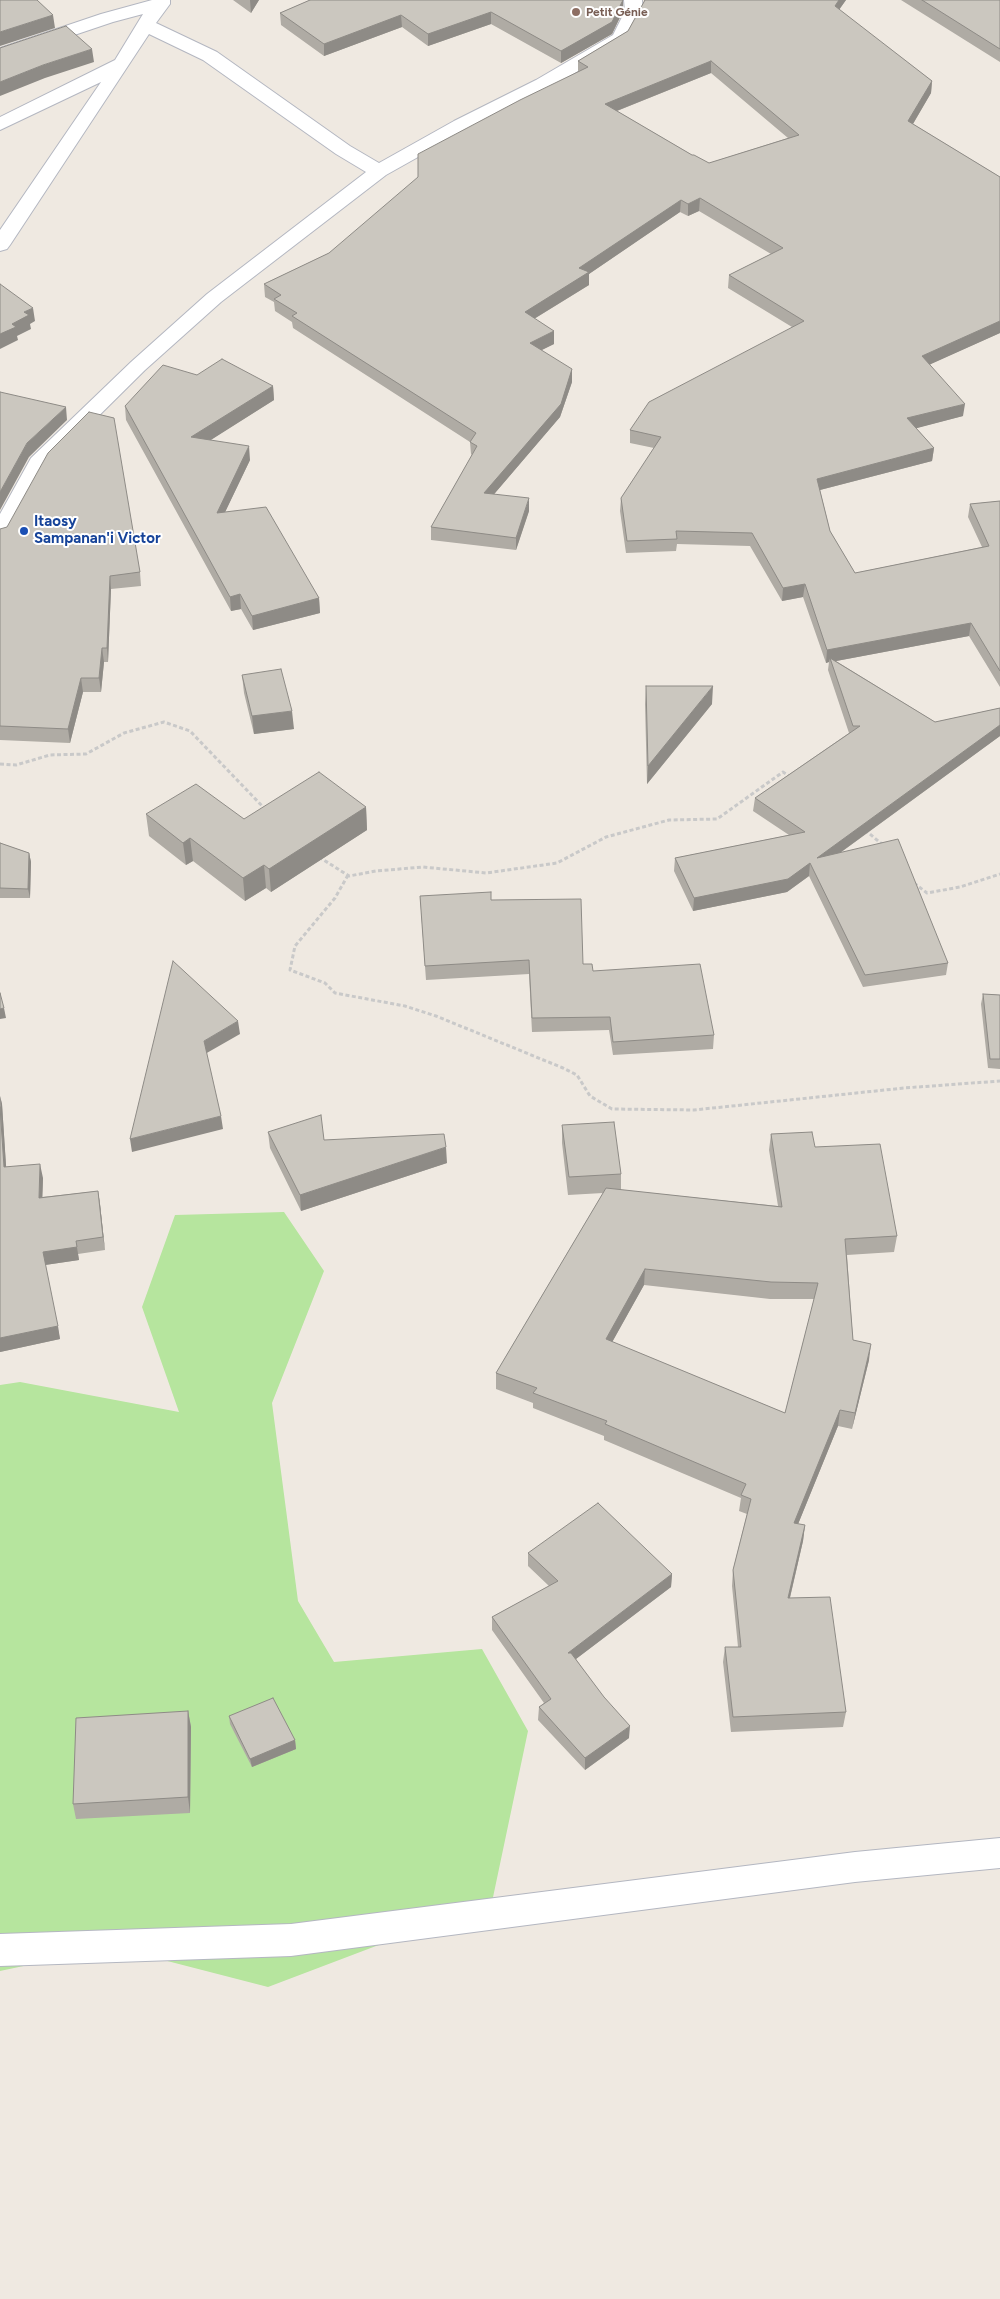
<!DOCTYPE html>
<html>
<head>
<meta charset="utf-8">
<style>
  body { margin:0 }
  canvas { display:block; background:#efe9e1 }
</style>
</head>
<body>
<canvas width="1000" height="2299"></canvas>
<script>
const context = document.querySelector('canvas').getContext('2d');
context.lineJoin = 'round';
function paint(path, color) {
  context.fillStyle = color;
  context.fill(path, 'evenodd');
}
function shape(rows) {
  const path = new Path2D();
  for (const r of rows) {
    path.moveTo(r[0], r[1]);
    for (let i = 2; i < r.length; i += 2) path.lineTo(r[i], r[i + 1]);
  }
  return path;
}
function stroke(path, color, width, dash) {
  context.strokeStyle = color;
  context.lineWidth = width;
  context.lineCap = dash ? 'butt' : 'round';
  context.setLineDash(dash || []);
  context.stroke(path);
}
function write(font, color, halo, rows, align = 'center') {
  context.font = font + ' Figtree,sans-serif';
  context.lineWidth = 4;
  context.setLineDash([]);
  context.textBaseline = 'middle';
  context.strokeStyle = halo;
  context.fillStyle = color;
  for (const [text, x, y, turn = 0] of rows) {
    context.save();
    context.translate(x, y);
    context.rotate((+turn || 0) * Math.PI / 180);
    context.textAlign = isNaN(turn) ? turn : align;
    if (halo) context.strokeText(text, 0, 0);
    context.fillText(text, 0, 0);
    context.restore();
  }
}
paint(shape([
  [284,1212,324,1271,272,1403,298,1601,334,1662,482,1649,528,1731,492,1902,268,1987,113,1947,0,1971,0,1385,20,1382,179,1412,142,1307,175,1215]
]), '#b6e59e');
const minor = shape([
  [152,0,170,0,170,4,156,23,217,52,350,146,379,163,454,121,536,80,613,35,625,11,624,0,642,0,643,11,626,42,550,88,468,129,386,175,221,302,145,370,48,466,11,535,8,540,0,542,0,514,31,458,131,362,207,294,366,172,336,154,203,60,149,34,10,245,7,249,0,251,0,230,101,82,0,130,0,117,115,60,143,14,113,22,0,60,0,48,101,14,152,0],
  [1000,1838,1000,1868,855,1882,291,1956,0,1966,0,1934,291,1924,855,1852,1000,1838]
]);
stroke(minor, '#b4b7c1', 2);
stroke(shape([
  [0,764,16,765,50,755,86,754,124,733,164,722,190,731,266,810],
  [865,830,883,845],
  [319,857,349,876,376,871,423,867,486,873,557,863,606,837,669,820,717,819,783,772,791,777],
  [348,875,335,898,295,946,290,970,325,983,335,993,405,1006,436,1016,563,1068,577,1075,590,1096,612,1109,694,1110,904,1088,1000,1081],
  [914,883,927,893,960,887,1000,874]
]), '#c9c9c9', 3, [4, 2.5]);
paint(minor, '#fff');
paint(shape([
  [233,0,259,0,251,13],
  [310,0,623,0,623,11,612,34,561,63,491,24,428,46,402,27,324,56,281,25,280,13],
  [644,0,846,0,839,10,932,81,931,93,913,124,1000,177,1000,333,930,364,963,416,916,428,934,448,932,461,820,490,830,531,855,573,982,547,968,517,970,504,1000,501,1000,687,969,636,836,661,935,722,1000,708,1000,736,840,853,948,963,946,975,863,987,809,876,787,892,693,911,674,871,675,858,789,835,753,811,755,798,849,733,828,670,829,662,826,663,803,597,782,601,750,546,677,544,676,551,626,553,620,511,621,498,654,448,630,443,630,430,792,327,728,288,729,275,771,254,699,211,688,216,680,212,589,274,589,285,534,319,554,331,554,344,541,350,572,382,560,417,494,494,529,511,516,550,431,540,431,527,472,455,471,454,470,442,293,328,292,322,275,311,274,302,265,297,264,284,329,253,578,72,578,61,628,31,644,2],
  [711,73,788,138,709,163,692,155,617,111],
  [901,0,1000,0,1000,62],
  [197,375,273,386,274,400,210,440,250,460,225,512,319,598,320,613,253,630,241,609,231,611,126,420,125,406],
  [0,529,140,572,141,586,111,589,108,662,104,662,101,692,83,692,70,743,0,740],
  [242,675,294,729,254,734,244,693],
  [646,686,712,704,647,784,645,704],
  [366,807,367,830,271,892,266,888,245,901,193,861,186,865,149,836,146,814,244,819],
  [0,843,29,853,31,862,30,898,0,898],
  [420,896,491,900,593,971,714,1035,713,1049,613,1055,609,1030,532,1032,529,974,426,980],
  [983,994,1000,995,1000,1069,988,1068,981,1004],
  [0,1096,2,1104,6,1167,43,1178,42,1197,98,1191,100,1204,105,1250,78,1254,79,1260,45,1265,60,1339,0,1352],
  [562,1125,621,1174,621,1190,778,1206,769,1150,771,1134,815,1147,897,1236,894,1252,847,1255,853,1340,869,1360,852,1429,838,1426,798,1524,805,1525,803,1541,790,1598,846,1712,843,1727,731,1732,723,1662,725,1647,738,1647,732,1586,733,1570,747,1514,739,1511,741,1498,604,1440,604,1436,533,1408,533,1403,496,1389,496,1373,603,1193,568,1195,562,1143],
  [644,1285,770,1299,814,1299,785,1413,612,1342],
  [268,1132,324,1140,447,1163,301,1211,270,1148],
  [528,1553,672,1574,671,1587,576,1659,629,1738,585,1770,538,1720,539,1707,544,1703,492,1630,492,1617,549,1586,528,1566],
  [188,1711,191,1727,190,1813,76,1819,73,1804],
  [229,1716,295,1740,296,1749,252,1767,230,1724]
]), '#afaba4');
paint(shape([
  [250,0,259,0,251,13],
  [623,0,623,11,612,34,561,63,561,51],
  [839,0,846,0,833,18,835,6],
  [491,12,491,24,428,46,428,34],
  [53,15,55,28,0,46,0,32],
  [401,15,402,27,324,56,324,44],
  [92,49,94,62,45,78,0,96,0,82,43,65],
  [711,61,711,73,604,116,605,104],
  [932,81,931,93,907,134,908,121],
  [700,198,699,211,688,216,688,204],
  [681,200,680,212,589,274,589,285,524,325,525,312,579,268],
  [33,308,35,321,30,324,31,329,17,336,18,340,0,349,0,334,24,312],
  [1000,321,1000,333,920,369,922,356],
  [554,331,554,344,530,356,530,343],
  [572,369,572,382,560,417,484,506,484,493],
  [273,386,274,400,192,452,191,437],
  [965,404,963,416,906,431,907,418],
  [66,407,67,420,29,457,0,510,0,492,27,443],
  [249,446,250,460,218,527,217,513],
  [934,448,932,461,816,491,817,479],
  [529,498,529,511,516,550,516,538],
  [110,576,111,589,108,662,107,648],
  [805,584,803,597,782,601,783,588],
  [240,594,241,609,231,611,230,597],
  [319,598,320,613,253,630,252,616],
  [971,623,969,636,831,662,830,658,829,662,826,663,827,650],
  [102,648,104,662,101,692,99,678],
  [81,678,83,692,70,743,68,729],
  [713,686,712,704,647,784,648,766],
  [292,711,294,729,254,734,252,716],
  [1000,725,1000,736,815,871,817,858],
  [366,807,367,830,271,892,269,869],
  [190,838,193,861,186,865,183,843],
  [29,853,31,862,30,898,28,889],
  [810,863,809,876,787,892,693,911,694,898],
  [264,865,266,888,245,901,243,878],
  [4,1008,6,1018,0,1019,0,1009],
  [238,1021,240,1034,205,1054,204,1041],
  [0,1096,2,1104,7,1180,4,1167],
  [221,1116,223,1129,132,1152,130,1139],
  [446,1147,447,1163,301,1211,300,1195],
  [40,1164,43,1178,42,1211,39,1198],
  [98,1191,100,1204,105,1250,103,1237],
  [76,1241,79,1260,45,1265,43,1252],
  [645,1269,644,1285,605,1355,606,1339],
  [58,1326,60,1339,0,1352,0,1338],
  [871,1344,869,1360,852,1429,855,1413],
  [840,1410,838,1426,792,1539,794,1523],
  [805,1525,803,1541,786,1614,788,1598],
  [672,1574,671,1587,568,1665,568,1653],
  [188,1711,191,1727,190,1813,188,1797],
  [630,1726,629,1738,585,1770,585,1758],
  [295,1740,296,1749,252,1767,250,1759]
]), '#8e8b86');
const building = shape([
  [0,0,37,0,53,15,0,32,0,0],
  [310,0,623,0,612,22,561,51,491,12,428,34,401,15,324,44,280,13,310,0],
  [645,0,839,0,835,6,932,81,908,121,1000,177,1000,321,922,356,965,404,907,418,934,448,817,479,830,531,855,573,989,546,970,504,1000,501,1000,671,971,623,827,650,805,584,783,588,752,533,676,531,677,539,627,541,621,498,661,437,630,430,649,402,804,321,729,275,783,248,700,198,688,204,681,200,579,268,589,272,525,312,554,331,530,343,572,369,561,404,484,493,529,498,516,538,431,527,477,446,470,442,476,433,292,316,297,313,274,299,281,295,264,284,329,253,418,177,418,154,520,100,588,67,578,61,628,31,645,0],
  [711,61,799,135,709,163,694,155,692,155,605,104,711,61],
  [922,0,1000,0,1000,49,922,0],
  [66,26,92,49,43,65,0,82,0,48,66,26],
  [0,284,33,308,24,312,29,315,12,324,16,327,0,334,0,284],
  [222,359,273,386,191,437,249,446,217,513,266,507,319,598,252,616,240,594,230,597,125,406,163,365,197,375,222,359],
  [0,392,66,407,27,443,0,492,0,392],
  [89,412,114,418,140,572,110,576,107,648,102,648,99,678,81,678,68,729,0,726,0,529,7,527,48,453,89,412],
  [830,658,935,722,1000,708,1000,725,817,858,898,839,948,963,865,975,810,863,788,879,694,898,675,858,805,832,755,798,860,726,853,726,830,658],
  [281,669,292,711,252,716,242,675,281,669],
  [646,686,713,686,648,766,646,686],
  [319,772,366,807,269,869,264,865,243,878,190,838,183,843,146,814,196,784,244,819,319,772],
  [0,843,29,853,28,889,0,888,0,843],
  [491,892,491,900,581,899,583,964,592,964,593,971,700,964,714,1035,613,1042,610,1017,532,1018,529,960,425,966,420,896,491,892],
  [173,961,238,1021,204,1041,221,1116,130,1139,173,961],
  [0,993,4,1008,0,1009,0,993],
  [983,994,1000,995,1000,1059,990,1059,983,994],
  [0,1107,4,1167,40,1164,39,1198,98,1191,103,1237,76,1241,77,1247,43,1252,58,1326,0,1338,0,1107],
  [321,1115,324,1140,444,1134,446,1147,300,1195,268,1132,321,1115],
  [614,1122,621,1174,569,1177,562,1125,614,1122],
  [812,1132,815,1147,880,1144,897,1236,845,1239,853,1340,871,1344,855,1413,840,1410,794,1523,805,1525,788,1598,830,1597,846,1712,733,1717,725,1647,741,1647,733,1570,751,1499,741,1495,746,1484,605,1424,607,1421,533,1393,537,1388,496,1373,606,1188,782,1207,771,1134,812,1132],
  [645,1269,771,1282,818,1283,785,1413,606,1339,645,1269],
  [598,1503,672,1574,568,1653,571,1653,604,1697,630,1726,585,1758,539,1707,551,1699,492,1617,558,1581,528,1553,598,1503],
  [273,1698,295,1740,250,1759,229,1716,273,1698],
  [188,1711,188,1797,73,1804,76,1718,188,1711]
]);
paint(building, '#cbc7bf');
stroke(building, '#8e8b86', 1);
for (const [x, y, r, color] of [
  [576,12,5,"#8d6e63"],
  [24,531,5,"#1a4fb4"]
]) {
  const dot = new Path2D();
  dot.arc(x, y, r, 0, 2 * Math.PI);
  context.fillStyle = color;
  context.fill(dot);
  stroke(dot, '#fff', 2);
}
write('bold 12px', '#785e54', '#fff', [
  ["Petit Génie",586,12]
], 'left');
write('bold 15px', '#164399', '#fff', [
  ["Itaosy",34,522],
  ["Sampanan'i Victor",34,539]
], 'left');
</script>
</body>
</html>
